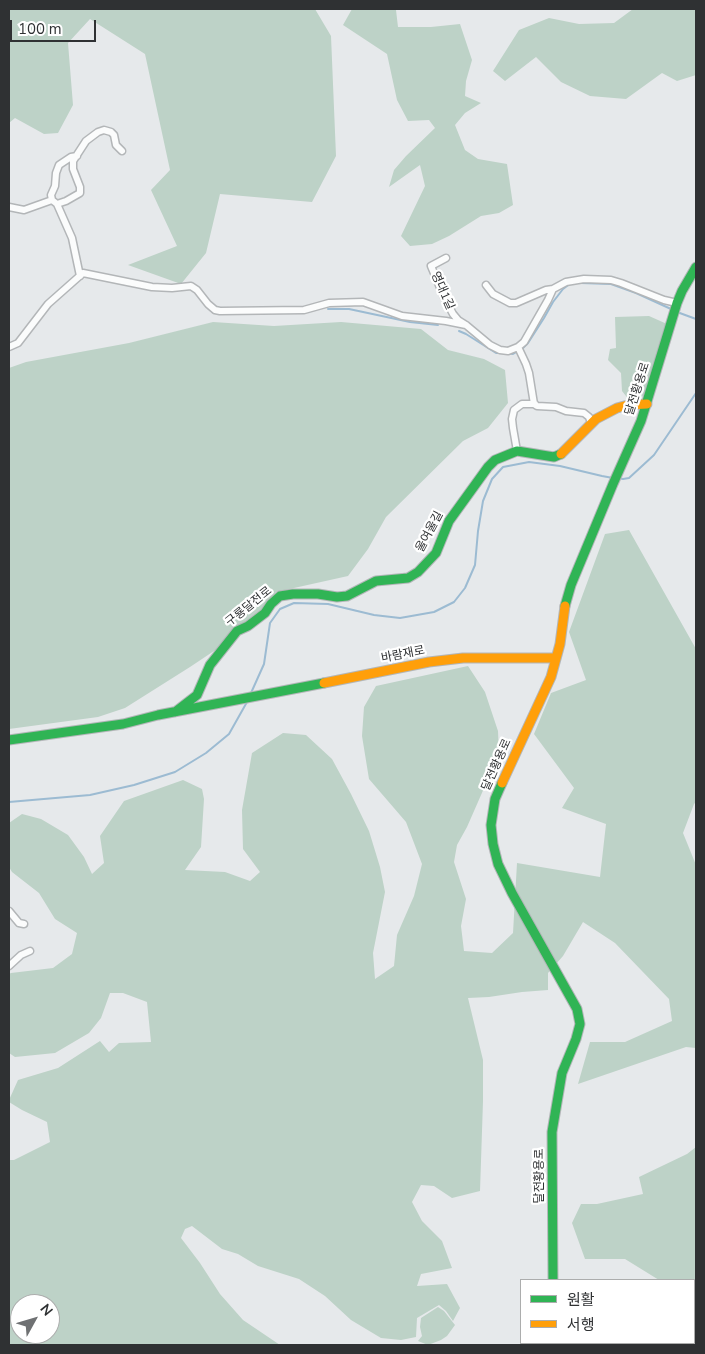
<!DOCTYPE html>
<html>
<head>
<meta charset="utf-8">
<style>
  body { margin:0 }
  #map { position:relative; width:705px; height:1354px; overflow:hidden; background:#e6e9eb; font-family:"Nunito Sans","Noto Sans KR",sans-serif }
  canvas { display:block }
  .frame { position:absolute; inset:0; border:10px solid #2f3133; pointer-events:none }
  .legend { position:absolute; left:520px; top:1279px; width:175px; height:65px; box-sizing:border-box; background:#fff; border:1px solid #acadad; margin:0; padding:6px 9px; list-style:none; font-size:15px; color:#2f3133 }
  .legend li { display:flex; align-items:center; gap:10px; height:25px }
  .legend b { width:25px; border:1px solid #acadad }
  .north { position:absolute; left:10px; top:1294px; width:50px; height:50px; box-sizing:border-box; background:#fff; border:1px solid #acadad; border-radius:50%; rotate:51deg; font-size:14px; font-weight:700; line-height:20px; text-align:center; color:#2f3133 }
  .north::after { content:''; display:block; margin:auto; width:18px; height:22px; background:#6f7173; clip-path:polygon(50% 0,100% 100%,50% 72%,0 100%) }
  .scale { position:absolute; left:10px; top:20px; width:86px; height:22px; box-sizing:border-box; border:2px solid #2f3133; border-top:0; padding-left:6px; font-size:15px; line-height:18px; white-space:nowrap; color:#2f3133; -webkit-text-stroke:4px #fff; paint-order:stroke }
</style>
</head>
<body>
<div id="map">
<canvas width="705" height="1354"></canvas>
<div class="frame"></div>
<ul class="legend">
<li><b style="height:6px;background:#30b455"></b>원활</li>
<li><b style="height:6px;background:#ff9f0a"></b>서행</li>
</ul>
<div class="north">N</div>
<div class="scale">100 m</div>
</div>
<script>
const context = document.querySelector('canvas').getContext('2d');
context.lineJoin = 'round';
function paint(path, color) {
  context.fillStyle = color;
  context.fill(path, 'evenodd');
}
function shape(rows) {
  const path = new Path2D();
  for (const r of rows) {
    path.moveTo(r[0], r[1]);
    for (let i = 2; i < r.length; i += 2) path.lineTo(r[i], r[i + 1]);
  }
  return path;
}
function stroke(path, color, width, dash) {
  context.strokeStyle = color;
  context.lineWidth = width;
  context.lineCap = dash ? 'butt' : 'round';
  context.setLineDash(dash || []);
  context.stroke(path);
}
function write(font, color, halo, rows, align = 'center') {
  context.font = font + ' "Nunito Sans","Noto Sans KR",sans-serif';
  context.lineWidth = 4.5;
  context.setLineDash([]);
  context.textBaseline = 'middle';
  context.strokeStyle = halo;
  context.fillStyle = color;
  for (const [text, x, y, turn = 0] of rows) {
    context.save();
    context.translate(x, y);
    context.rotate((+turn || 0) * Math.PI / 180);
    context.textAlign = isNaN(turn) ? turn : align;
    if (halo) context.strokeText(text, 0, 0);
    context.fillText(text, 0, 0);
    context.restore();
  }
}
paint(shape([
  [9,9,315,9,331,36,336,156,312,202,220,194,206,253,181,284,128,265,177,246,151,190,170,170,145,54,90,19,68,43,73,105,58,133,44,134,15,118,9,123],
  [352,9,401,9,396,10,398,27,431,27,460,24,472,60,466,81,465,96,481,103,465,113,455,125,465,150,478,159,507,164,513,205,499,213,481,216,449,236,432,244,410,246,401,236,425,186,420,165,389,187,394,170,406,156,435,128,429,120,408,121,397,100,387,54,343,25],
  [633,9,696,9,696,75,677,81,662,73,626,99,590,96,561,82,536,57,505,81,493,71,519,30,549,18,579,24,614,23],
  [649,316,667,324,646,392,642,397,630,401,622,391,621,373,608,360,610,349,616,348,615,317],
  [213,322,274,326,341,322,421,329,448,350,484,359,505,370,508,403,488,428,463,441,386,517,368,549,348,576,276,592,250,627,190,667,125,708,98,717,9,729,9,368,26,362,129,343],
  [629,530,696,649,696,802,694,804,683,833,696,865,696,1048,686,1047,578,1084,590,1042,625,1042,672,1021,669,999,615,943,583,922,563,956,548,973,548,990,522,992,489,997,468,998,483,1060,483,1101,480,1191,452,1198,434,1186,421,1185,412,1202,422,1221,442,1241,452,1268,421,1274,417,1286,447,1284,460,1308,453,1321,446,1311,439,1305,417,1318,416,1337,401,1340,381,1338,351,1320,325,1296,299,1279,258,1266,238,1254,222,1249,192,1226,185,1229,181,1238,200,1263,220,1294,243,1320,280,1345,9,1345,9,1160,14,1160,50,1142,47,1122,22,1110,9,1102,9,1100,18,1080,58,1068,100,1041,109,1052,119,1043,151,1042,147,1002,123,993,110,993,101,1018,89,1033,55,1053,15,1057,9,1053,9,974,11,973,53,968,72,954,77,933,55,919,39,893,12,872,9,867,9,823,22,814,41,819,68,835,84,857,92,874,104,863,100,836,124,801,183,780,202,789,204,799,201,847,185,870,225,872,250,881,260,872,243,849,242,810,252,753,283,733,306,735,332,759,351,794,369,831,380,867,385,892,373,953,375,979,394,966,397,935,414,896,422,864,406,822,369,779,362,736,364,707,376,686,468,666,485,692,498,731,499,754,467,827,457,845,454,862,466,899,461,926,464,951,492,953,513,933,517,863,600,877,606,824,562,808,574,788,534,734,551,693,586,680,569,632,605,534],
  [20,1304,50,1304,50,1334,20,1334],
  [696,1147,696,1308,694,1306,694,1280,659,1280,625,1259,585,1259,572,1223,581,1204,597,1204,643,1194,639,1177,687,1154],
  [438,1307,444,1311,455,1325,447,1336,441,1340,428,1345,418,1341,422,1336,420,1327,421,1318]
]), '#bdd2c7');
stroke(shape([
  [581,283,611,284,636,293,671,309],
  [328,309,349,309,410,322,438,325],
  [677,312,696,319],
  [459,331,466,334,496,353,501,353],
  [522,349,528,343,544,318,553,302,563,289,571,283],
  [508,353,513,354,518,351],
  [618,478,623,479,629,478,654,455,696,393],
  [251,693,264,664,270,623,280,609,294,603,328,604,374,615,400,618,434,612,454,602,465,588,475,565,478,531,483,501,492,479,503,467,529,462,560,466,602,476,613,478],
  [9,802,90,795,134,785,175,772,206,753,229,734,247,702]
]), '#9cbbd2', 2);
const street = shape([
  [57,204,52,200,51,195,55,186,56,173,59,165,71,157,77,156],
  [9,207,24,210,52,200],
  [446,258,431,266,444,297,453,314,458,320,466,325,490,345,500,350,508,351,518,347,524,342,548,300,553,289,566,282,584,279,611,280,621,283,664,300,677,303],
  [80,276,72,238,57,204,66,201,80,193,80,187,73,169,73,161,86,141,98,132,104,130,111,132,114,135,116,145,122,151],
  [486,285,493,294,510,303,516,303,546,290,553,289],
  [9,347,18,343,48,304,83,273,152,287,172,288,191,286,197,290,208,304,215,310,220,311,304,310,329,303,363,302,402,316,446,321,466,325],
  [518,347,526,364,529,373,534,404,537,406,556,407,566,411,584,413,589,417,591,423],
  [517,451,513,428,512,419,514,410,522,404,535,404],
  [9,911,19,923,24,924],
  [9,966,21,955,30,951]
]);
const fast = shape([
  [565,606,571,585,613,484,641,421,677,303,682,291,696,267],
  [175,712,197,695,210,665,237,631,248,626,265,613,271,604,280,596,293,594,318,594,337,597,347,596,376,581,408,578,418,572,436,553,449,521,488,467,495,460,517,451,554,457,561,454],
  [9,740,123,724,158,715,324,683],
  [502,783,495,799,491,825,493,844,498,864,512,893,577,1009,580,1024,576,1039,562,1073,552,1132,553,1280],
  [553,1343,553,1345]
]);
const slow = shape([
  [561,454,596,419,617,408,628,405,647,404],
  [324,683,429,662,463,658,556,658],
  [502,783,551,677,560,644,565,606]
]);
stroke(street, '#b3b6b8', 9);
stroke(fast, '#b3b6b8', 11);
stroke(slow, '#b3b6b8', 11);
stroke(street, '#fbfcfc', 6);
stroke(fast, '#30b455', 9);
stroke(slow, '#ff9f0a', 9);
write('12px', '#2f3133', '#fff', [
  ["영대1길",442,291,66],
  ["달전황용로",638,389,-72],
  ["울여울길",430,532,-62],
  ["구룡달전로",249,607,-39],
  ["바람재로",403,655,-11],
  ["달전황용로",497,765,-66],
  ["달전황용로",540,1176,-90]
]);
</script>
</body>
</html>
